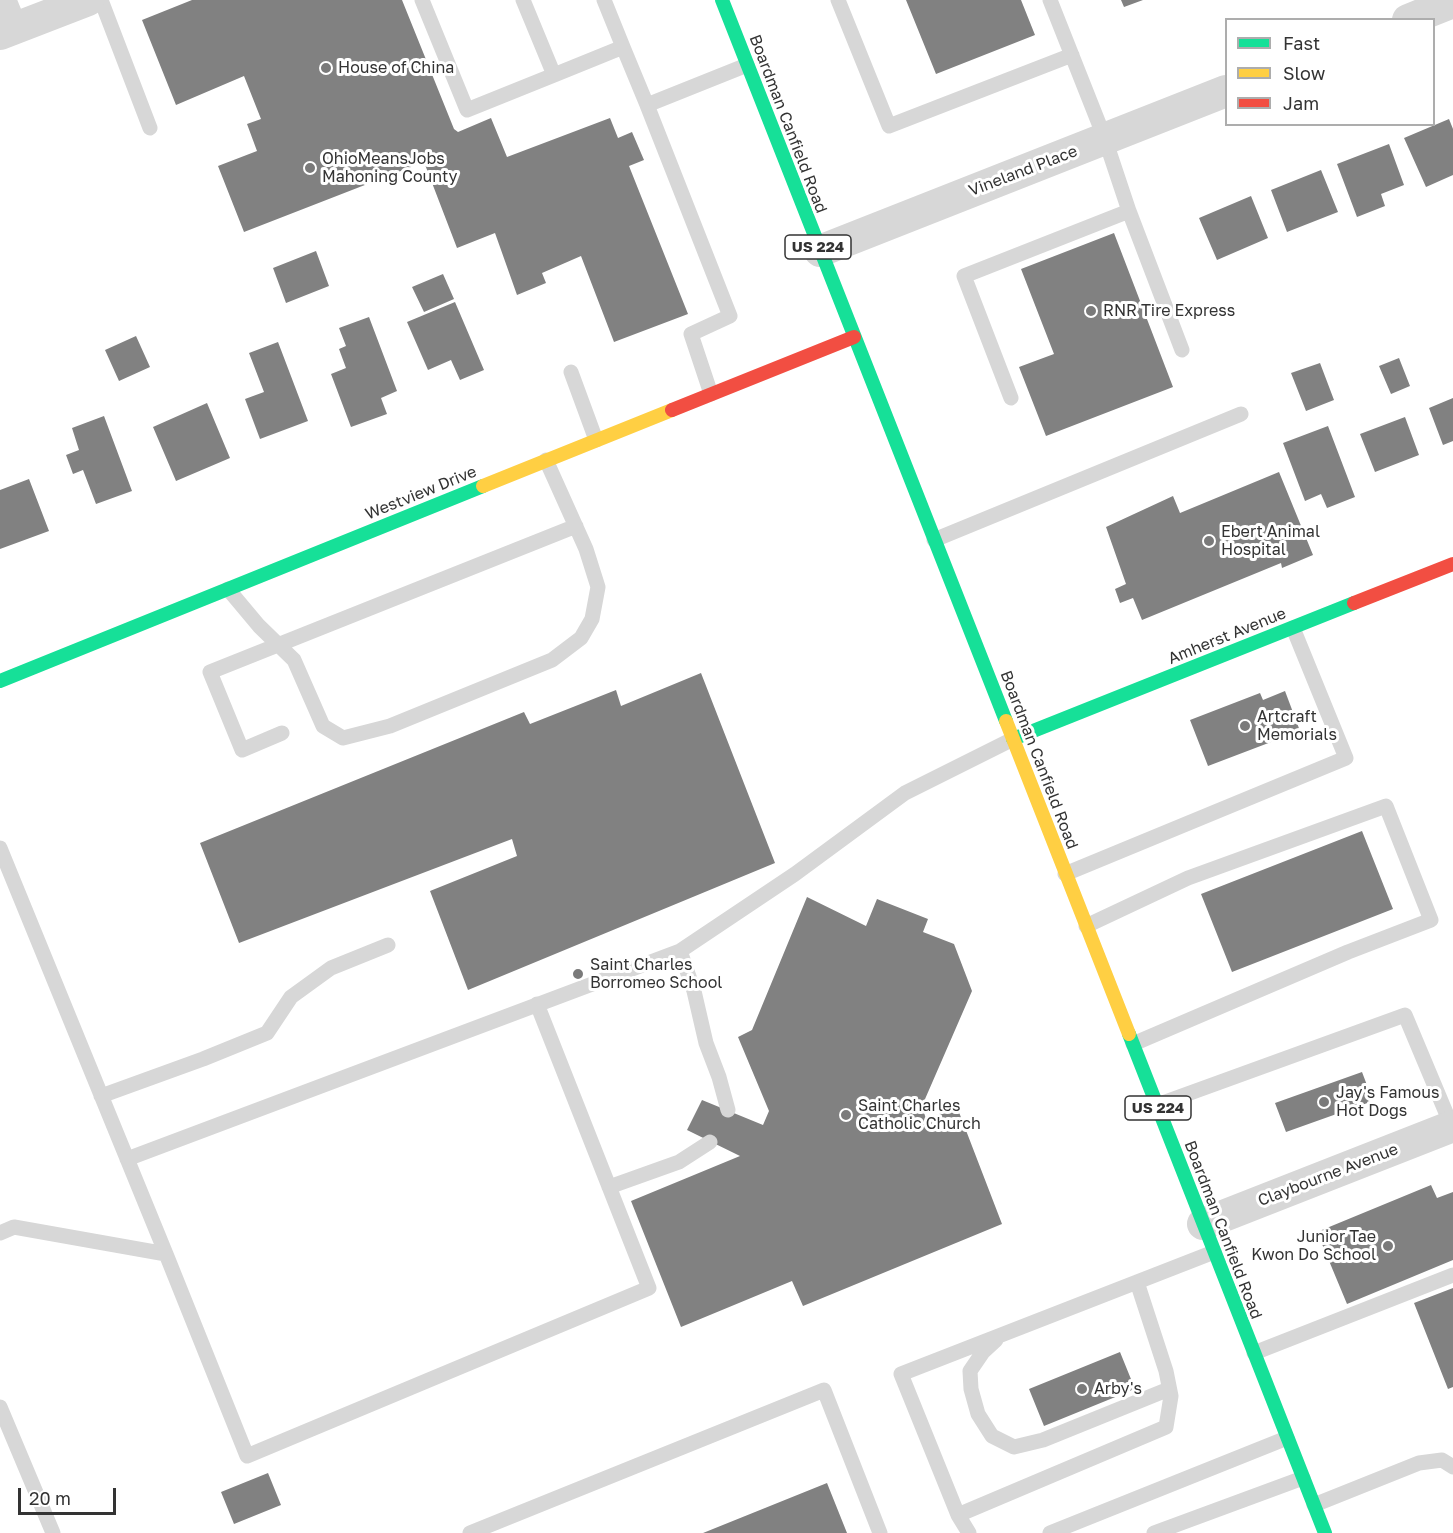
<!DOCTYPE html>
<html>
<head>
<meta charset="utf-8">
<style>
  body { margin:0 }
  #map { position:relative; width:1453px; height:1533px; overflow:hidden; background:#fff; font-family:"Golos Text",sans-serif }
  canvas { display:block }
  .legend { position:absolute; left:1225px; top:18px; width:210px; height:108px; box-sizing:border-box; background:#fff; border:2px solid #adadad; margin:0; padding:8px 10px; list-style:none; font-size:18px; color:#333 }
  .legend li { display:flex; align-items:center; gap:12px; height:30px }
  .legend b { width:30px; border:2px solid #adadad }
  .scale { position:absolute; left:18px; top:1488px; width:98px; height:27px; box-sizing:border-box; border:3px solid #333; border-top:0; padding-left:8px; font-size:18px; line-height:21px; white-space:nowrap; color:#333; -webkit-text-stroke:4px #fff; paint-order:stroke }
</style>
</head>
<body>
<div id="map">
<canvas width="1453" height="1533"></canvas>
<ul class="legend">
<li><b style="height:8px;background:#16e098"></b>Fast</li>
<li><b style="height:8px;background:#ffcf43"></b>Slow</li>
<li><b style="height:8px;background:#f24e42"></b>Jam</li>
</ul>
<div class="scale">20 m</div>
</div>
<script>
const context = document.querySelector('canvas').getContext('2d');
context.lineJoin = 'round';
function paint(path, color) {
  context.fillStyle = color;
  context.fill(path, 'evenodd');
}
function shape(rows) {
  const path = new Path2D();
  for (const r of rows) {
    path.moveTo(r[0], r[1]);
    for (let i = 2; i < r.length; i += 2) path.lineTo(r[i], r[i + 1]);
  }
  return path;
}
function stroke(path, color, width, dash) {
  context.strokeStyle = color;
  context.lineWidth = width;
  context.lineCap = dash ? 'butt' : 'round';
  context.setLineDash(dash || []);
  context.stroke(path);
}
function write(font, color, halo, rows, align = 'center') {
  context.font = font + ' "Golos Text",sans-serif';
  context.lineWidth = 6;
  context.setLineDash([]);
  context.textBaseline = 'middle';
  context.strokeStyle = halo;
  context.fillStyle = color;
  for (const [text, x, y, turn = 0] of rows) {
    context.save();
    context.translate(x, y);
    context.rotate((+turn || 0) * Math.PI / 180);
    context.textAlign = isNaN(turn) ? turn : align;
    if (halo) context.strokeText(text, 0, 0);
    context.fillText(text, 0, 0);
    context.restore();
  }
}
paint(shape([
  [192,0,402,0,454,129,458,132,491,118,507,157,610,118,618,138,632,132,644,160,629,166,688,314,614,342,581,256,542,273,546,283,517,295,495,233,457,248,424,162,244,232,218,166,257,151,247,124,261,119,244,76,176,105,142,20],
  [906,0,1021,0,1035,35,936,74],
  [1121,0,1143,0,1124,7],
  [1449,119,1453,129,1453,175,1426,187,1404,138],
  [1389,144,1404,185,1381,194,1385,206,1357,217,1337,164],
  [1321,170,1338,212,1287,232,1271,190],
  [1251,196,1268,238,1217,260,1199,218],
  [1114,233,1173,387,1046,436,1019,367,1054,354,1021,269],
  [316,251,329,286,286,303,273,268],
  [443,274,454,299,424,312,412,287],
  [455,302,484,370,460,380,451,360,428,370,407,322],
  [369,317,397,391,381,398,387,414,351,427,331,374,346,368,339,349,346,346,339,328],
  [136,336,150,367,119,381,105,350],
  [278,342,308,421,260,439,245,399,264,392,249,353],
  [1399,358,1410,386,1391,394,1379,366],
  [1320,363,1334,400,1306,411,1291,373],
  [1453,398,1453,441,1443,445,1429,408],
  [207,403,230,458,176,481,153,427],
  [104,416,132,491,96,504,83,470,73,474,66,455,79,450,72,428],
  [1405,417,1419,455,1375,472,1360,434],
  [1328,426,1355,497,1327,508,1321,494,1305,501,1283,443],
  [1279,472,1313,555,1282,568,1281,563,1142,620,1133,598,1120,603,1115,589,1126,584,1106,527,1173,496,1180,513],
  [29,479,49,531,0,549,0,490],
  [701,673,775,863,468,990,430,891,517,856,512,839,239,943,200,843,524,712,530,724,616,690,621,706],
  [1285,691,1300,731,1208,766,1190,720,1260,693,1263,700],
  [1362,831,1393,909,1232,972,1201,894],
  [807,897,866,926,877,899,928,919,923,932,954,944,972,991,922,1106,926,1119,957,1107,1002,1224,803,1306,792,1281,681,1327,631,1201,740,1156,687,1130,702,1100,763,1125,769,1111,738,1037,752,1030],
  [1362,1072,1373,1101,1286,1132,1275,1103],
  [1431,1185,1437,1198,1453,1192,1453,1260,1347,1304,1317,1232],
  [1453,1288,1453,1387,1448,1389,1414,1303],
  [1120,1352,1135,1389,1044,1426,1029,1389],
  [268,1473,281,1505,234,1524,221,1492],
  [827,1483,847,1533,703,1533]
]), '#818181');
stroke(shape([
  [101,0,150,128],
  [422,0,467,110,554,75,523,0],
  [838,0,889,126,1072,55],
  [1050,0,1105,139,1129,211,1182,350],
  [623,47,647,105,747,65],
  [554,75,623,47,604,0],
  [647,105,730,316,691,334,711,394],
  [571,372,596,440],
  [1011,398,964,276,1129,211],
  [934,540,1241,414],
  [228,589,259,626,294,660,323,726,343,738,390,726,552,660,581,638,592,619,598,587,586,549,546,460],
  [282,733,242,750,210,672,576,526],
  [0,848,166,1254,14,1227,0,1233],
  [1065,874,1346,758,1293,628],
  [1086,926,1188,878,1386,806,1431,920,1348,952,1133,1044],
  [680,951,694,991,706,1043,719,1077,728,1110],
  [101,1096,203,1059,267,1033,291,997,331,968,388,945],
  [1157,1105,1405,1015,1452,1127],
  [127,1159,680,951,795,874,905,793,1013,739],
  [609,1187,679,1162,710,1142],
  [166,1254,247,1456,649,1288,537,1004],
  [996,1340,983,1352,970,1371,971,1389,978,1414,992,1436,1014,1447,1043,1440,1169,1389],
  [1254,1353,1453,1275],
  [0,1407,53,1533],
  [1314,1505,1419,1463,1442,1460,1453,1467],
  [958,1515,1166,1427,1171,1396,1166,1371,1137,1282],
  [470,1533,824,1390,880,1533],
  [969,1533,958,1515,901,1374,1214,1252],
  [1050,1533,1287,1438],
  [1154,1533,1303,1478]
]), '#d7d7d7', 15);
stroke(shape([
  [0,0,12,29],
  [1408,20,1453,2],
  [0,34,88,0],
  [820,251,1226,91],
  [1203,1224,1453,1126]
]), '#d7d7d7', 32);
stroke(shape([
  [722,0,1006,721],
  [0,681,483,486],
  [1013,739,1354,603],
  [1129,1034,1325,1533]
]), '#16e098', 14);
stroke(shape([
  [483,486,672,410],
  [1006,721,1129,1034]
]), '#ffcf43', 14);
stroke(shape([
  [672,410,854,337],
  [1354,603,1453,564]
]), '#f24e42', 14);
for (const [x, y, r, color] of [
  [326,68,6,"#7a7a7a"],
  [310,168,6,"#7a7a7a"],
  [1091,311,6,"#7a7a7a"],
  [1209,541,6,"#7a7a7a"],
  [1245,726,6,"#7a7a7a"],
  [578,974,6,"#7a7a7a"],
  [1324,1102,6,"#7a7a7a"],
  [846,1115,6,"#7a7a7a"],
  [1388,1246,6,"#7a7a7a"],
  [1082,1389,6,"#7a7a7a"]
]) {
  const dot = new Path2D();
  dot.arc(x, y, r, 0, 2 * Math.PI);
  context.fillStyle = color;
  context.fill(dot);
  stroke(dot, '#fff', 2);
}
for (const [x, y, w] of [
  [818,247,66],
  [1158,1108,66]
]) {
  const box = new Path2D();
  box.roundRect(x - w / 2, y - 12, w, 24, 4.5);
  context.fillStyle = '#fff';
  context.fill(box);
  stroke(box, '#333', 1.5);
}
write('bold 15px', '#333', null, [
  ["US 224",818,247],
  ["US 224",1158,1108]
]);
write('16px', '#333', '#fff', [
  ["House of China",338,68],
  ["OhioMeansJobs",322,159],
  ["Mahoning County",322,177],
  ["RNR Tire Express",1103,311],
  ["Ebert Animal",1221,532],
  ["Hospital",1221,550],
  ["Artcraft",1257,717],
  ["Memorials",1257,735],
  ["Saint Charles",590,965],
  ["Borromeo School",590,983],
  ["Jay's Famous",1336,1093],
  ["Hot Dogs",1336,1111],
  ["Saint Charles",858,1106],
  ["Catholic Church",858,1124],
  ["Junior Tae",1376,1237,"right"],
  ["Kwon Do School",1376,1255,"right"],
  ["Arby's",1094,1389]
], 'left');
write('16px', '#333', '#fff', [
  ["Boardman Canfield Road",788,124,69],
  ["Vineland Place",1023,171,-21],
  ["Westview Drive",421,493,-22],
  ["Amherst Avenue",1227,636,-22],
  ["Boardman Canfield Road",1039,760,69],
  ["Claybourne Avenue",1328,1175,-21],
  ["Boardman Canfield Road",1223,1230,69]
]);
</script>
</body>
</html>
